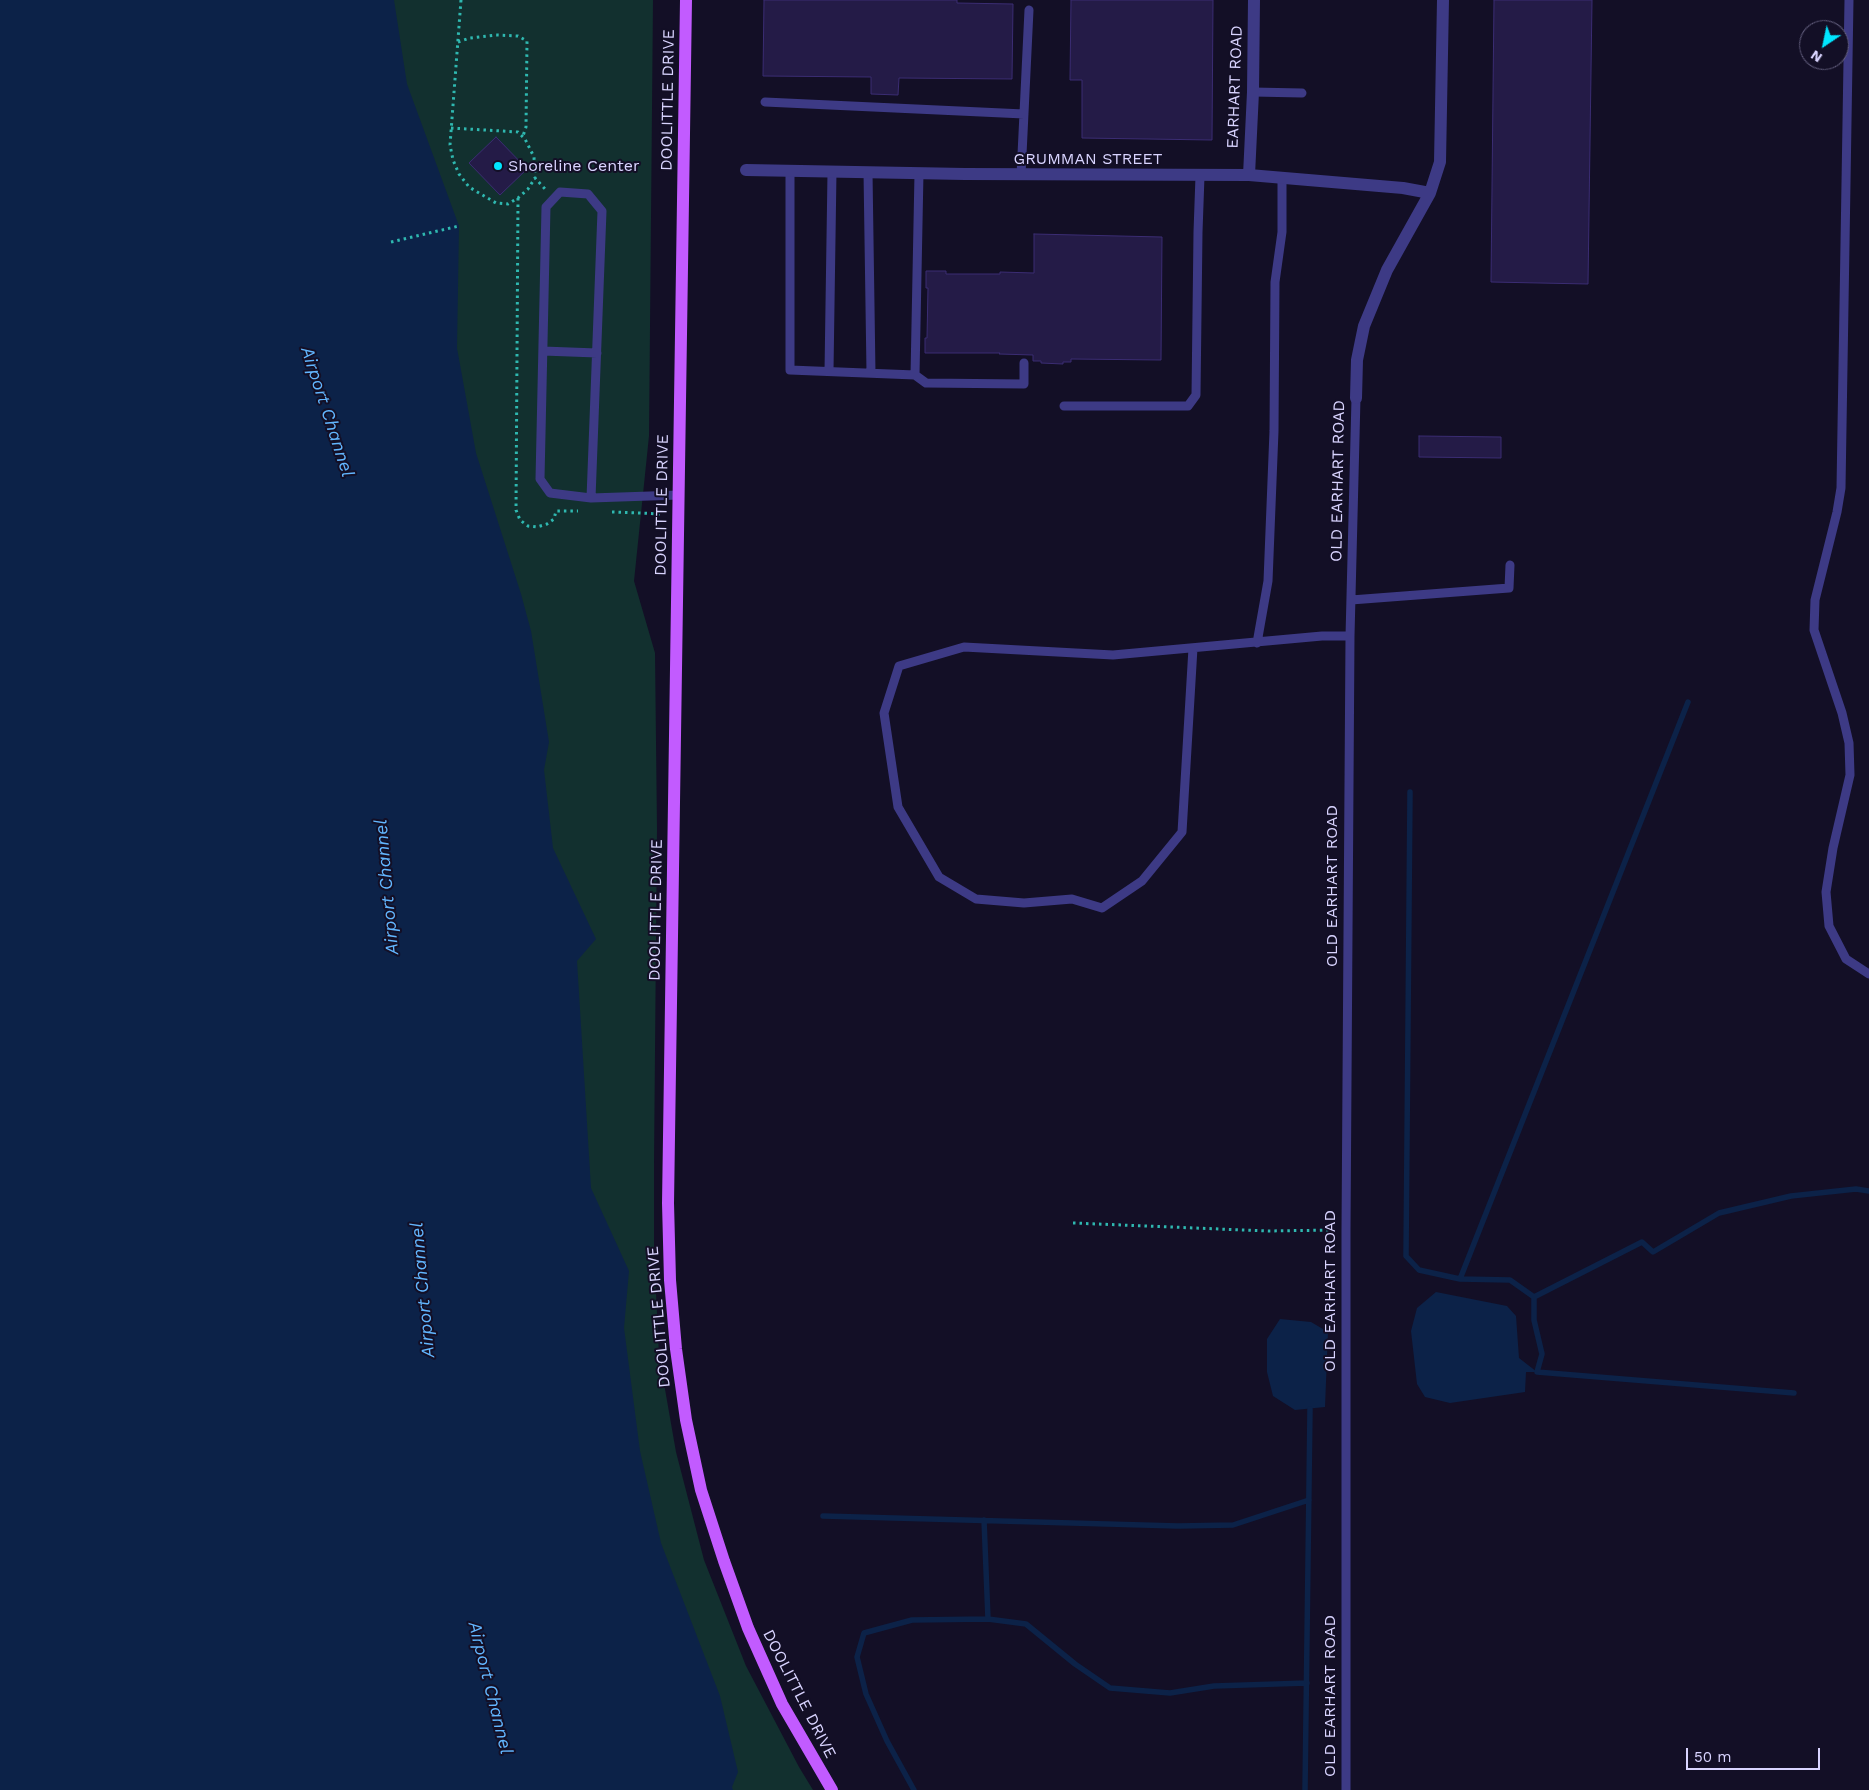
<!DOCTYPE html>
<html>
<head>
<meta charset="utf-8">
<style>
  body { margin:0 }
  #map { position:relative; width:1869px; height:1790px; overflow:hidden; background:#130f26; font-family:"Work Sans",sans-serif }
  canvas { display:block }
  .north { position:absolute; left:1799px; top:20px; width:50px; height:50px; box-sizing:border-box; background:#130f26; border:1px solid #625e7d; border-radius:50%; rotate:214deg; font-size:14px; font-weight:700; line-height:20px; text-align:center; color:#d9d4ff }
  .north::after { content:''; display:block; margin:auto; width:18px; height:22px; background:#00e5ff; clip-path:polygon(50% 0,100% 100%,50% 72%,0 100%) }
  .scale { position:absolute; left:1686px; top:1748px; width:134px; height:22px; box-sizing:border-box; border:2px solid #d9d4ff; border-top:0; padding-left:6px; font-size:15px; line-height:18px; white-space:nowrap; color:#d9d4ff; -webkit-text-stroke:4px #130f26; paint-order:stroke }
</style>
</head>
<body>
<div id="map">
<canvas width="1869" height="1790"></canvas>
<div class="north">N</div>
<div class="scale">50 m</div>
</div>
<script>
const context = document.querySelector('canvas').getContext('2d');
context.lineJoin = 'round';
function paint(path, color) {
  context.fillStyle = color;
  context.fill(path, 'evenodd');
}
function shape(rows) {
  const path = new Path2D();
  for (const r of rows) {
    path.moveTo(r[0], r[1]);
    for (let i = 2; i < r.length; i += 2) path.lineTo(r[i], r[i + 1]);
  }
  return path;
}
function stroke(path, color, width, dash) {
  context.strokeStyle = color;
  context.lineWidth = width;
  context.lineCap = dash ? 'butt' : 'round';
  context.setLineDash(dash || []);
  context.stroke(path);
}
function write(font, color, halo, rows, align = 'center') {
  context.font = font + ' "Work Sans",sans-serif';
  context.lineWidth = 4;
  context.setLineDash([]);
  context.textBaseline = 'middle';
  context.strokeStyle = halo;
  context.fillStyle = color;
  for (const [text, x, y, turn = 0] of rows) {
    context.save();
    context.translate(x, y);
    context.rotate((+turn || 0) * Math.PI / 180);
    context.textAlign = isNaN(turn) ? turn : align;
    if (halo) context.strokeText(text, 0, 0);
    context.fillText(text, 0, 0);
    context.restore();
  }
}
paint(shape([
  [0,0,653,0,649,436,634,581,655,653,657,829,654,1163,654,1252,659,1355,676,1452,704,1560,746,1666,799,1767,813,1790,0,1790]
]), '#12302f');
paint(shape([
  [0,0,394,0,407,84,459,226,457,348,476,453,521,594,531,631,549,742,544,770,553,848,596,939,577,961,591,1188,629,1271,624,1328,640,1451,661,1543,720,1696,738,1772,732,1787,733,1790,0,1790],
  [1436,1292,1507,1306,1516,1316,1519,1358,1537,1372,1526,1372,1525,1392,1450,1403,1425,1397,1417,1384,1411,1331,1417,1308],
  [1280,1319,1311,1322,1328,1332,1325,1407,1295,1410,1273,1396,1267,1372,1267,1339]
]), '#0c2248');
stroke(shape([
  [1410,792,1406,1256,1419,1270,1460,1279],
  [1534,1297,1510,1280,1460,1279,1688,702],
  [1794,1393,1537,1372,1542,1354,1534,1320,1534,1297,1642,1242,1653,1252,1719,1213,1791,1196,1856,1189,1869,1191],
  [823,1516,1178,1526,1233,1525,1309,1500],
  [984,1520,988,1619],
  [914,1790,887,1741,866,1694,857,1657,864,1633,912,1620,988,1619,1026,1624,1075,1664,1110,1688,1170,1693,1214,1686,1307,1683],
  [1305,1790,1310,1409]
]), '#0c2248', 5.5);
const building = shape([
  [764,0,957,0,957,3,1013,4,1012,79,899,78,898,95,871,94,871,77,763,76,764,0],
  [1071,0,1213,0,1212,140,1082,138,1082,80,1070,80,1071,0],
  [1494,0,1592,0,1588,284,1491,282,1494,0],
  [496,137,527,169,500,195,469,163,496,137],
  [1034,234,1162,237,1161,360,1071,359,1071,362,1063,362,1063,364,1041,363,1041,361,1033,361,1033,355,999,354,1000,353,925,353,925,338,927,338,928,288,926,288,926,271,946,271,946,274,1000,274,1000,272,1034,273,1034,234],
  [1419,436,1501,437,1501,458,1419,457,1419,436]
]);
paint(building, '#241b47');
stroke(building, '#3b2d73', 1);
stroke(shape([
  [461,0,450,145,453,160,459,174,469,187,496,203,508,204,518,198,528,189,535,178,546,190],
  [458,42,470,38,496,35,518,36,527,41,526,127,523,136],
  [451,128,518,132,525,139,534,157,535,178],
  [518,198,516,510,520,520,528,526,537,527,547,524,554,519,556,511,578,511],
  [391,242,459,226],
  [612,512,663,514],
  [1073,1223,1268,1231,1335,1230]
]), '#2fb8b0', 3, [2.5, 4]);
stroke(shape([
  [1849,0,1841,488,1837,512,1815,600,1814,630,1842,713,1849,743,1850,775,1833,848,1826,892,1829,926,1846,959,1869,974],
  [1253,92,1302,93],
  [765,102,1024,114],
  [790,171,790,370,915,375],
  [868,172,871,373],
  [919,173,915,375,926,383,1024,384,1024,363],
  [1021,175,1029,10],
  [543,351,597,353],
  [829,371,832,172],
  [1064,406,1188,406,1196,395,1198,232,1200,176],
  [591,498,602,211,588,194,560,192,546,207,540,479,550,493,591,498,679,495],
  [1351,600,1509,588,1510,565],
  [1257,643,1268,581,1274,431,1275,282,1282,232,1282,177],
  [1193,648,1182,832,1142,881,1102,908,1072,899,1024,903,976,899,939,877,898,807,884,713,899,666,964,647,1113,655,1322,636,1350,636],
  [1346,1790,1346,1230,1350,636,1356,398]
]), '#3d3a85', 9);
stroke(shape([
  [746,170,965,174,1249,175,1403,188,1430,193],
  [1249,175,1253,92,1254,0],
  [1356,398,1357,360,1364,326,1387,270,1430,193,1440,162,1443,0]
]), '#3d3a85', 12);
stroke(shape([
  [686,0,668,1203,670,1280,676,1349,686,1420,701,1490,724,1561,748,1628,782,1704,832,1790]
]), '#c25bff', 12);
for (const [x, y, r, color] of [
  [498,166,5,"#00e5ff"]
]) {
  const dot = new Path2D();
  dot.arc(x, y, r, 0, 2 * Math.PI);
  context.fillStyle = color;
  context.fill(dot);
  stroke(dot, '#130f26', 2);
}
write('16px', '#d9d4ff', '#130f26', [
  ["EARHART ROAD",1235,87,-88],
  ["DOOLITTLE DRIVE",668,100,-89],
  ["GRUMMAN STREET",1088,159],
  ["OLD EARHART ROAD",1338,481,-89],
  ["DOOLITTLE DRIVE",662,505,-89],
  ["OLD EARHART ROAD",1332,886,-90],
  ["DOOLITTLE DRIVE",656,910,-89],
  ["OLD EARHART ROAD",1330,1291,-90],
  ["DOOLITTLE DRIVE",659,1317,-95],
  ["DOOLITTLE DRIVE",799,1694,63],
  ["OLD EARHART ROAD",1330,1696,-90]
]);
write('16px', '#d9d4ff', '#130f26', [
  ["Shoreline Center",508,166]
], 'left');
write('italic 18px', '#62b6ff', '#130f26', [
  ["Airport Channel",327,412,72],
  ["Airport Channel",387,887,-95],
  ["Airport Channel",423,1290,-95],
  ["Airport Channel",490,1688,76]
]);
</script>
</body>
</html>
